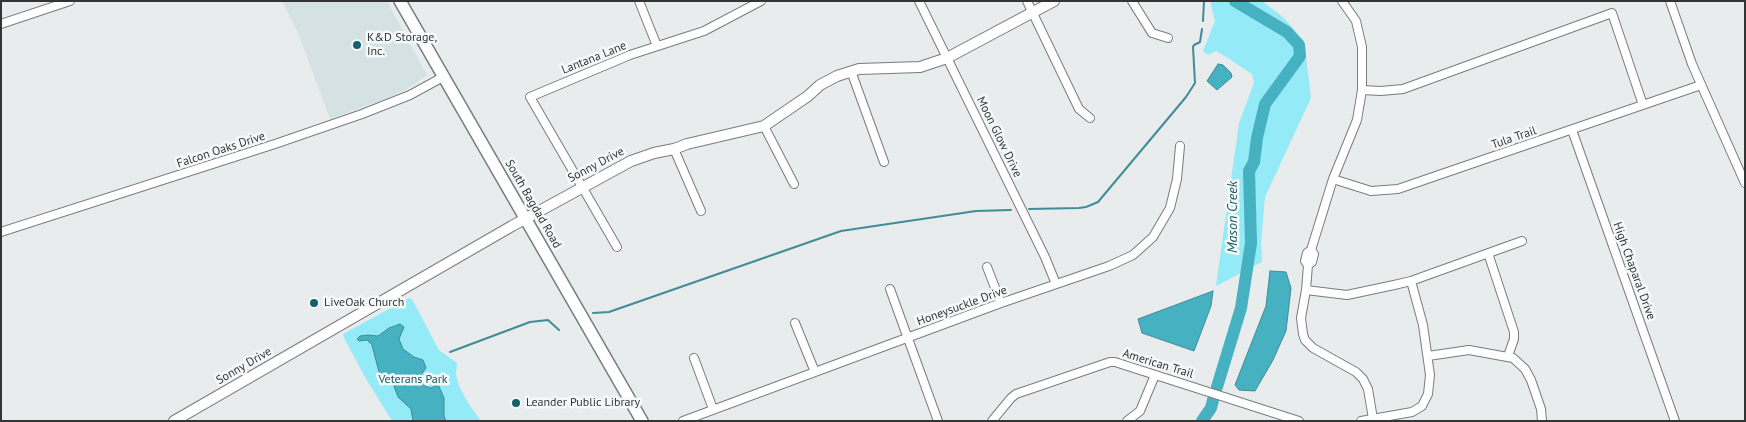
<!DOCTYPE html>
<html>
<head>
<meta charset="utf-8">
<style>
  body { margin:0 }
  #map { position:relative; width:1746px; height:422px; overflow:hidden; background:#e8eced; font-family:"PT Sans",sans-serif }
  canvas { display:block }
  .frame { position:absolute; inset:0; border:2px solid #333535; pointer-events:none }
</style>
</head>
<body>
<div id="map">
<canvas width="1746" height="422"></canvas>
<div class="frame"></div>
</div>
<script>
const context = document.querySelector('canvas').getContext('2d');
context.lineJoin = 'round';
function paint(path, color) {
  context.fillStyle = color;
  context.fill(path, 'evenodd');
}
function shape(rows) {
  const path = new Path2D();
  for (const r of rows) {
    path.moveTo(r[0], r[1]);
    for (let i = 2; i < r.length; i += 2) path.lineTo(r[i], r[i + 1]);
  }
  return path;
}
function stroke(path, color, width, dash) {
  context.strokeStyle = color;
  context.lineWidth = width;
  context.lineCap = dash ? 'butt' : 'round';
  context.setLineDash(dash || []);
  context.stroke(path);
}
function write(font, color, halo, rows, align = 'center') {
  context.font = font + ' "PT Sans",sans-serif';
  context.lineWidth = 5;
  context.setLineDash([]);
  context.textBaseline = 'middle';
  context.strokeStyle = halo;
  context.fillStyle = color;
  for (const [text, x, y, turn = 0] of rows) {
    context.save();
    context.translate(x, y);
    context.rotate((+turn || 0) * Math.PI / 180);
    context.textAlign = isNaN(turn) ? turn : align;
    if (halo) context.strokeText(text, 0, 0);
    context.fillText(text, 0, 0);
    context.restore();
  }
}
paint(shape([
  [282,1,387,1,427,75,412,86,393,96,330,119,299,35]
]), '#d4e2e4');
paint(shape([
  [1210,1,1262,1,1284,18,1304,41,1311,98,1265,197,1261,243,1262,262,1216,286,1239,123,1254,83,1252,74,1228,58,1216,51,1208,55,1203,51,1215,21],
  [409,298,412,299,439,350,457,363,456,374,459,386,468,403,481,421,392,421,365,377,344,338,343,334]
]), '#95eaf8');
const water = shape([
  [1218,64,1223,65,1231,73,1232,77,1217,90,1207,81,1218,64],
  [1270,271,1286,272,1291,288,1286,331,1273,360,1255,391,1239,390,1235,385,1266,306,1270,271],
  [1213,291,1211,306,1194,351,1142,333,1138,319,1213,291],
  [400,324,404,327,399,339,403,349,414,357,423,360,426,368,421,375,423,383,425,386,431,388,438,384,444,398,444,416,446,421,413,421,411,409,398,397,392,381,387,380,379,372,372,345,367,340,359,341,357,339,360,336,368,335,378,336,389,328,400,324]
]);
paint(water, '#45b1c1');
stroke(water, '#408c97', 1);
stroke(shape([
  [1203,21,1204,1],
  [1029,209,1079,208,1086,207,1098,202,1186,97,1195,83,1193,47,1194,45,1200,42,1202,29],
  [593,313,609,312,841,231,976,211,1011,210],
  [450,352,530,322,548,320,559,330]
]), '#408c97', 2);
stroke(shape([
  [1217,387,1241,308,1251,243,1249,171,1254,162,1257,138,1265,104,1300,56,1299,45,1287,32,1235,1],
  [1202,421,1211,408,1213,400]
]), '#45b1c1', 12);
const minor = shape([
  [639,1,657,46],
  [919,1,1045,257,1056,284],
  [1027,1,1079,109,1090,118],
  [1132,1,1152,33,1168,38],
  [1670,1,1692,64,1745,183],
  [1,24,70,1],
  [851,71,884,162],
  [1362,90,1381,91,1403,89,1612,13,1643,105],
  [764,126,794,184],
  [1572,130,1675,421],
  [674,149,701,211],
  [1333,179,1371,191,1398,189,1701,85],
  [1,232,275,144,362,114,410,95,443,77],
  [617,247,530,97,630,55,704,31,761,1],
  [1311,250,1314,254,1312,262,1308,265,1306,290,1301,318,1303,334,1305,340,1313,348,1356,372,1363,379,1368,389,1373,419],
  [1488,253,1514,332,1514,339,1508,356],
  [1308,265,1305,261,1307,253,1311,250,1333,179,1357,120,1362,90,1362,47,1356,21,1342,1],
  [987,267,1001,303],
  [890,289,938,421],
  [1306,290,1347,295,1394,285,1411,281,1522,241],
  [795,323,815,372],
  [1428,356,1469,350,1513,358,1525,369,1531,380,1541,409,1542,421],
  [694,358,713,409],
  [683,421,1001,303,1109,266,1133,255,1153,237,1170,208,1177,179,1180,146],
  [992,421,1011,398,1016,394,1110,362,1115,362,1299,421],
  [1127,421,1140,411,1155,375],
  [1361,421,1412,412,1422,406,1428,394,1430,375,1423,325,1411,281]
]);
const tertiary = shape([
  [174,421,512,226,631,161,654,153,674,149,687,144,764,126,808,96,820,85,837,76,859,69,920,67,947,58,1054,1]
]);
const secondary = shape([
  [400,1,642,421]
]);
stroke(minor, '#787c7c', 10);
stroke(tertiary, '#787c7c', 12);
stroke(secondary, '#787c7c', 14);
stroke(minor, '#fff', 8);
stroke(tertiary, '#fff', 10);
stroke(secondary, '#fff', 11);
for (const [x, y, r, color] of [
  [357,45,5,"#13616b"],
  [314,303,5,"#13616b"],
  [516,403,5,"#13616b"]
]) {
  const dot = new Path2D();
  dot.arc(x, y, r, 0, 2 * Math.PI);
  context.fillStyle = color;
  context.fill(dot);
  stroke(dot, '#f5f9fa', 2);
}
write('12px', '#333535', '#f5f9fa', [
  ["K&D Storage,",367,38],
  ["Inc.",367,52],
  ["LiveOak Church",324,303],
  ["Leander Public Library",526,403]
], 'left');
write('12px', '#333535', '#f5f9fa', [
  ["Lantana Lane",594,58,-22],
  ["Moon Glow Drive",999,137,64],
  ["Tula Trail",1514,138,-19],
  ["Falcon Oaks Drive",221,150,-18],
  ["Sonny Drive",596,165,-28],
  ["South Bagdad Road",533,204,60],
  ["High Chaparal Drive",1634,271,70],
  ["Honeysuckle Drive",962,306,-20],
  ["American Trail",1158,364,17],
  ["Sonny Drive",244,366,-30]
]);
write('12px', '#18555e', '#f5f9fa', [
  ["Veterans Park",413,380]
]);
write('italic 14px', '#19565e', '#f5f9fa', [
  ["Mason Creek",1233,217,-90]
]);
</script>
</body>
</html>
